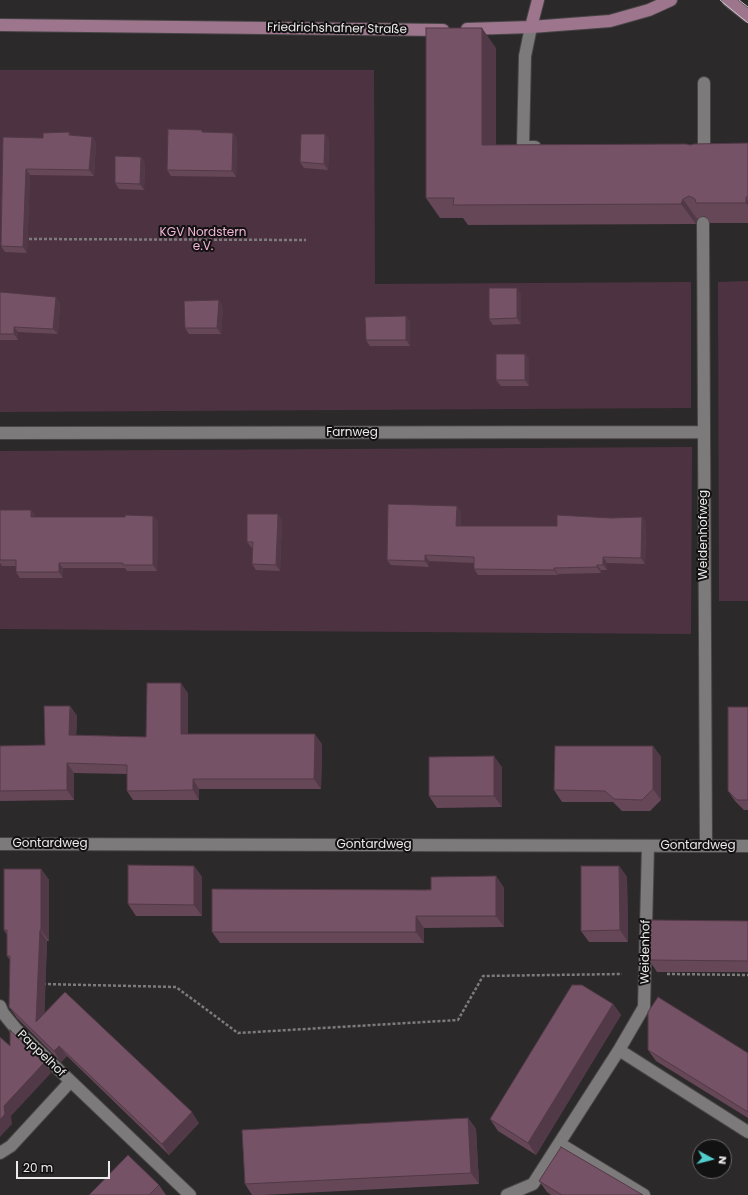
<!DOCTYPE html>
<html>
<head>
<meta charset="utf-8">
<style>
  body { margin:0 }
  #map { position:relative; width:748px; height:1195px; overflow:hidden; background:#2c292a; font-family:Poppins,sans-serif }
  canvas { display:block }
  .north { position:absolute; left:692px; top:1139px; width:40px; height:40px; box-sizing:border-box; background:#131212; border:1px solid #6a6869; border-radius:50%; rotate:97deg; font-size:11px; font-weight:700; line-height:16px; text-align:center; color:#eceaeb }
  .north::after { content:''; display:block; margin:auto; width:14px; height:18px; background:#52cdcd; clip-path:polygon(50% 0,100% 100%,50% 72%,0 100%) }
  .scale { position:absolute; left:16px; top:1161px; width:94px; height:18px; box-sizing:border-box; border:2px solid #eceaeb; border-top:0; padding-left:5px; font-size:12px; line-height:14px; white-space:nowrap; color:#eceaeb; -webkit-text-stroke:3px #131212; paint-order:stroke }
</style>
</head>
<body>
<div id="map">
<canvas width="748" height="1195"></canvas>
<div class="north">N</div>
<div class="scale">20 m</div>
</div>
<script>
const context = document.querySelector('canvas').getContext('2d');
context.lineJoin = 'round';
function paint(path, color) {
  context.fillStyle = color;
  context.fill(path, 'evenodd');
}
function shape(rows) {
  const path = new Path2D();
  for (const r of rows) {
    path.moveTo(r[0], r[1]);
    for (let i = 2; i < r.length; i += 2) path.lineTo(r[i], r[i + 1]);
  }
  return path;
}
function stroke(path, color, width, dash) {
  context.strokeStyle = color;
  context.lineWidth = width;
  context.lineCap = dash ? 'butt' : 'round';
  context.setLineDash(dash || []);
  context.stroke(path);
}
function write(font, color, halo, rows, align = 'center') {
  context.font = font + ' Poppins,sans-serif';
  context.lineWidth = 4;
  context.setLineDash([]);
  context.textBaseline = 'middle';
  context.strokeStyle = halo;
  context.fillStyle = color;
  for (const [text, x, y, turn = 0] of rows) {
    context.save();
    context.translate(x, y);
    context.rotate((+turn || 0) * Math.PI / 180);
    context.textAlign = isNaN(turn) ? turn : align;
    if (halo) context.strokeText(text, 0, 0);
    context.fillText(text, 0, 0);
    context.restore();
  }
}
paint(shape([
  [0,70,374,70,375,284,691,282,691,408,0,412],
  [748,281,748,601,719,601,718,282],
  [692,447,691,634,0,629,0,451]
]), '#4d3341');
const lane = shape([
  [531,27,525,56,523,147,535,147],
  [704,83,704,158]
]);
const street = shape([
  [703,223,706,846],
  [0,433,704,432],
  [0,844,748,846],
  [0,1006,3,1013,16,1029,190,1195],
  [619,1050,748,1132],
  [560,1144,644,1195],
  [0,1153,11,1146,70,1082],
  [507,1195,533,1184,619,1050,644,1007,648,846]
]);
const secondary = shape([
  [728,0,748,16],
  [0,25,443,30],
  [531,27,538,0],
  [467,29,531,27,610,21,649,10,671,0]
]);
stroke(lane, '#484547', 14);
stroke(street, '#484547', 14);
stroke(secondary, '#484547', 14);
stroke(shape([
  [24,239,306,240],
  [667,974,748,975],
  [43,984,176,987,238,1033,458,1020,483,976,622,974]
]), '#7d7b7c', 2.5, [3, 2]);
stroke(lane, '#7d7a7b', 12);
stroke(street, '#7d7a7b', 12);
stroke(secondary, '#9d768d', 12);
stroke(shape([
  [720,0,748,23],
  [739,0,748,7]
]), '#c9c7c8', 1);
paint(shape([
  [496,48,496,145,690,145,748,143,748,223,710,223,706,217,703,216,697,219,696,224,468,225,463,218,440,218,426,198],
  [69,132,71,135,92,137,96,143,94,176,30,175,27,253,5,252,1,246,3,137,43,138],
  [203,132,233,133,237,139,236,177,171,176,167,170],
  [325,134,329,140,328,170,304,168,300,162],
  [141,157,145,163,144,190,119,189,115,183],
  [0,292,60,303,58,334,18,332,18,340,0,340],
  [521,294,521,324,493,325,489,319],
  [223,306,221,334,189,334,185,328],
  [406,316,410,322,410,346,370,346,366,340],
  [525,354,529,360,529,386,501,386,496,380],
  [0,510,31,510,35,515,35,517,125,517,153,516,158,522,157,571,127,571,125,568,63,568,63,578,20,578,16,572,16,566,2,566,0,563],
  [461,512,461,526,557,526,611,518,642,517,646,523,645,564,607,563,607,570,601,570,601,573,558,574,558,575,478,575,474,569,474,563,429,561,429,567,391,565,387,560],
  [282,520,280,571,256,570,252,564,252,548,247,542],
  [188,693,188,734,322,744,321,789,199,789,199,800,133,800,127,791,127,774,74,773,74,800,0,801,0,746,45,745,70,706,77,716,76,735,146,737],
  [748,707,748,810,744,810,735,801,728,791],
  [653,746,661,757,661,800,650,811,622,811,613,802,562,802,554,790],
  [502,767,502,807,437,808,429,796],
  [194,866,202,877,202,916,136,916,128,904],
  [619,866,627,877,628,942,589,942,581,931],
  [41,869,49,880,49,941,47,941,44,1014,199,1123,169,1155,67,1056,61,1062,17,1018,9,1007,10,960,7,956,7,935,4,930],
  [496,876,504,888,504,927,424,928,424,943,220,943,212,932],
  [748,921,748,972,657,972,649,960],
  [613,1004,621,1015,536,1155,498,1131,490,1119],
  [648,1050,748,1053,748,1118,656,1061],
  [468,1118,476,1129,479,1184,263,1195,252,1195,245,1184],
  [539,1181,643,1195,551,1195,547,1192],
  [159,1185,166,1195,89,1195]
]), '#654757');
paint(shape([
  [482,28,496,48,496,165,482,145],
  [233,133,237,139,236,177,232,171],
  [325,134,329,140,328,170,324,164],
  [92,137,96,143,94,176,89,170],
  [141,157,145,163,144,190,140,184],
  [26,169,30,175,27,253,23,247],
  [746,197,748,201,748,206,746,203],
  [683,199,697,219,696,224,681,204],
  [517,288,521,294,521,324,517,318],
  [56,297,60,303,58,334,53,329],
  [219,300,223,306,221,334,217,328],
  [406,316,410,322,410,346,406,340],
  [14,327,18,332,18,340,14,334],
  [525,354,529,360,529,386,525,380],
  [457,506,461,512,461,532,456,526],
  [31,510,35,515,35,523,31,517],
  [278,514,282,520,280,571,276,565],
  [153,516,158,522,157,571,153,565],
  [642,517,646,523,645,564,641,558],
  [425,555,429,561,429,567,425,561],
  [603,557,607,563,607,570,603,565],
  [59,563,63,568,63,578,59,572],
  [597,565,601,570,601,573,597,567],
  [554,568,558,574,558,575,554,570],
  [181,683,188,693,188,743,181,734],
  [70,706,77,716,76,745,69,735],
  [315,734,322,744,321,789,314,779],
  [653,746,661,757,661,800,653,789],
  [494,756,502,767,502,807,494,796],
  [67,763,74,773,74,800,67,790],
  [193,779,199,789,199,800,193,790],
  [194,866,202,877,202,916,194,905],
  [619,866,627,877,628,942,620,930],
  [41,869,49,880,49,941,41,930],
  [496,876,504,888,504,927,496,916],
  [416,916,424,928,424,943,416,932],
  [40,930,47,941,44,1033,36,1022],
  [613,1004,621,1015,536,1155,528,1143],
  [59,1046,67,1056,61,1062,54,1051],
  [44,1063,51,1073,11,1116,12,1124,0,1137,0,1120,4,1106],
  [192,1112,199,1123,169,1155,162,1144],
  [468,1118,476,1129,479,1184,471,1173]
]), '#523947');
const building = shape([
  [426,28,482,28,482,145,686,144,690,145,694,144,748,143,748,197,746,197,746,203,696,203,695,199,689,196,683,199,681,204,453,205,454,198,426,198,426,28],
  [168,129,202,130,202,132,233,133,232,171,167,170,168,129],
  [69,132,69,135,92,137,89,170,26,169,23,247,1,246,3,137,43,138,43,133,69,132],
  [301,134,325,134,324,164,300,162,301,134],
  [115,156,141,157,140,184,115,183,115,156],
  [489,288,517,288,517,318,489,319,489,288],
  [0,292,56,297,53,329,14,327,14,334,0,334,0,292],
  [219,300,217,328,185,328,184,301,219,300],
  [406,316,406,340,366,340,365,317,406,316],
  [496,354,525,354,525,380,496,380,496,354],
  [388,504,457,506,456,526,557,526,557,515,611,518,642,517,641,558,603,557,603,565,597,565,597,567,554,568,554,570,474,569,474,557,425,555,425,561,387,560,388,504],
  [0,510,31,510,31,517,125,517,125,515,153,516,153,565,123,565,123,563,59,563,59,572,16,572,16,560,0,560,0,510],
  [247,514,278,514,276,565,252,564,253,542,247,542,247,514],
  [147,683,181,683,181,734,315,734,314,779,193,779,193,790,127,791,127,765,67,763,67,790,0,791,0,746,45,745,44,706,70,706,69,735,146,737,147,683],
  [728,707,748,707,748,800,737,800,728,791,728,707],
  [555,746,653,746,653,789,642,800,614,799,605,791,554,790,555,746],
  [494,756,494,796,429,796,429,757,494,756],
  [128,865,194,866,194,905,128,904,128,865],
  [581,866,619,866,620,930,581,931,581,866],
  [4,869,41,869,41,930,40,930,36,1022,65,992,192,1112,162,1144,59,1046,54,1051,9,1007,10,956,7,956,7,930,4,930,4,869],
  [496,876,496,916,416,916,416,932,212,932,212,889,431,890,431,877,496,876],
  [650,920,748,921,748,961,649,960,650,920],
  [572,985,582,985,613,1004,528,1143,490,1119,572,985],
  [658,997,748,1053,748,1112,648,1050,648,1012,658,997],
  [10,1030,44,1063,4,1106,5,1114,0,1120,0,1037,10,1046,10,1030],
  [468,1118,471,1173,245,1184,242,1130,468,1118],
  [561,1147,643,1195,562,1195,539,1181,561,1147],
  [128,1155,159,1185,149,1195,89,1195,128,1155]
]);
paint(building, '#755265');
stroke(building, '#523947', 1);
write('12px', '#eceaeb', '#131212', [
  ["Friedrichshafner Straße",337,29,1],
  ["Farnweg",352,433],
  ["Weidenhofweg",704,535,-90],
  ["Gontardweg",50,844],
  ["Gontardweg",374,845],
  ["Gontardweg",698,846],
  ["Weidenhof",646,952,-89],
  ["Pappelhof",41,1054,44]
]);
write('12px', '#f4b5d7', '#131212', [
  ["KGV Nordstern",203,233],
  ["e.V.",203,247]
]);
</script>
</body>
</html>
